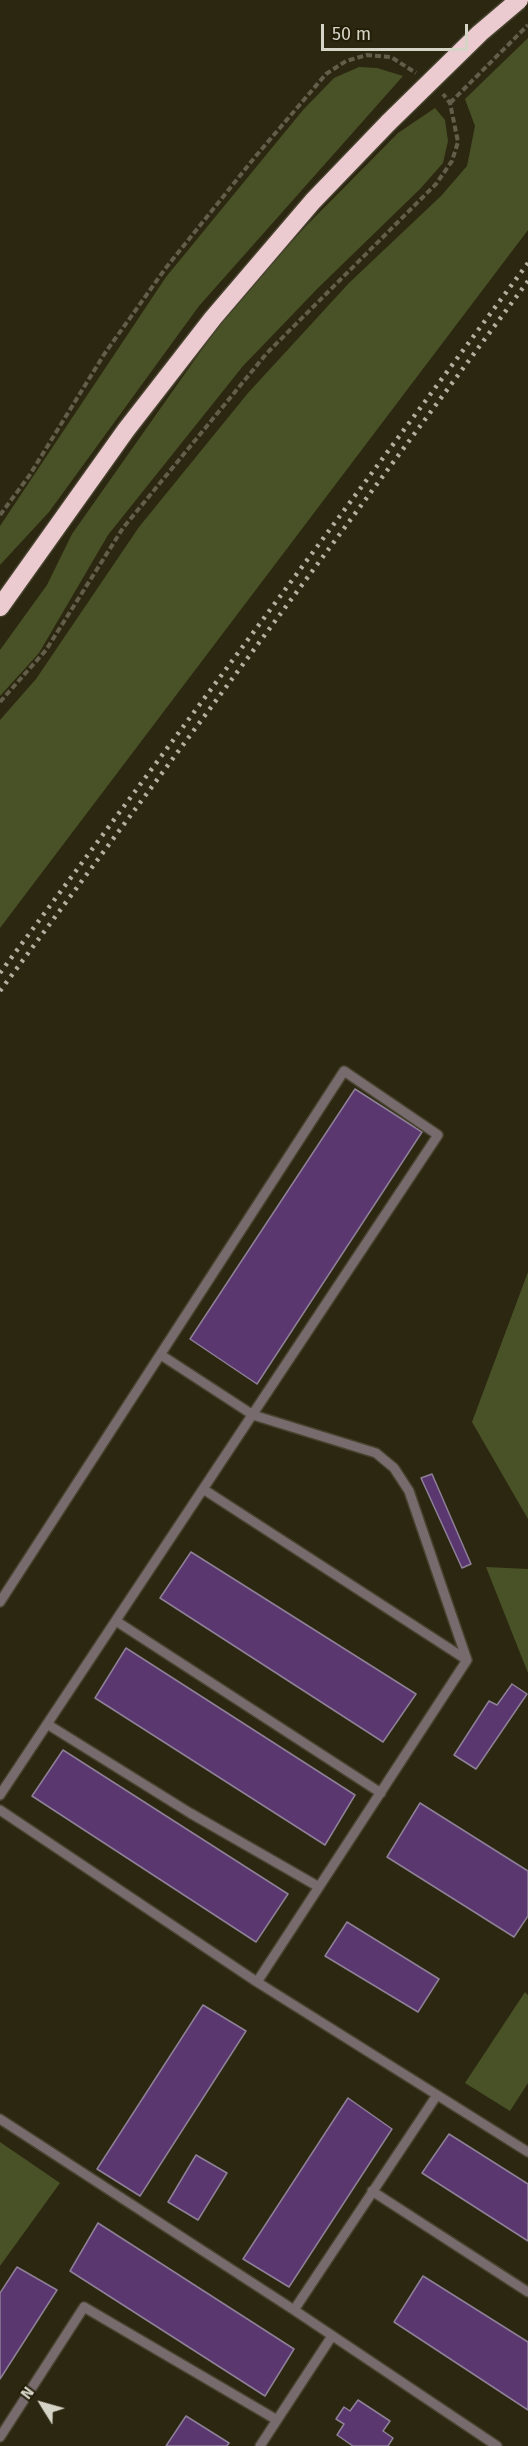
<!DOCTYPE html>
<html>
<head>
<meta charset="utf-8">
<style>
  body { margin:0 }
  #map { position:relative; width:528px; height:2446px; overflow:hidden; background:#2c2711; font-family:"Fira Sans",sans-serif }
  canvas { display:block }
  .north { position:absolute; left:12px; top:2374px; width:60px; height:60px; -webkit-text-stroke:4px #221e08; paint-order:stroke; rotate:307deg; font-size:16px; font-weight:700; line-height:24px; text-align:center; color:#d6d4c6 }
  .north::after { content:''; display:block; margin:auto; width:21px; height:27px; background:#d6d4c6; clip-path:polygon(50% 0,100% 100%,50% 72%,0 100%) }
  .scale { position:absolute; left:321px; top:24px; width:147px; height:27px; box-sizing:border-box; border:3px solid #d6d4c6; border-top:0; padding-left:8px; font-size:18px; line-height:21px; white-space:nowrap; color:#d6d4c6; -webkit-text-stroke:4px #221e08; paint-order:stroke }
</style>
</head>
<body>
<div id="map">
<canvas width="528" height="2446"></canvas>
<div class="north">N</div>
<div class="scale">50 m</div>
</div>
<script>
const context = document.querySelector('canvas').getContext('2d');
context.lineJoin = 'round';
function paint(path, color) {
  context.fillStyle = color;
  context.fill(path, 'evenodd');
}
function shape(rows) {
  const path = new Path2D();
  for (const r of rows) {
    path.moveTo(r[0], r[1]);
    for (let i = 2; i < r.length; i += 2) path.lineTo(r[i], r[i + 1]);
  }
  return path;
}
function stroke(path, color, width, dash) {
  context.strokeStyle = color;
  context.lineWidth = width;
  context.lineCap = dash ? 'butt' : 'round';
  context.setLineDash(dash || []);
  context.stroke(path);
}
paint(shape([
  [528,38,528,230,0,928,0,720,36,679,139,527,248,393,349,283,441,196,467,166,475,126,465,99],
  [359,67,377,68,403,76,199,306,49,512,0,565,0,526,166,277,303,110,334,78],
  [435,108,445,120,448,141,443,163,420,189,318,288,243,366,108,535,39,653,0,696,0,650,47,585,72,534,229,311,307,225,398,133],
  [528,1272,528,1519,472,1422],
  [486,1567,528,1569,528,1673],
  [525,1992,528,1995,528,2083,510,2111,465,2083],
  [0,2142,60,2183,0,2266]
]), '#495226');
const building = shape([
  [355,1089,422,1132,257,1384,190,1339,355,1089],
  [432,1474,471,1564,462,1568,421,1478,432,1474],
  [191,1552,416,1694,383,1742,160,1598,191,1552],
  [126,1648,355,1795,325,1845,95,1698,126,1648],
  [512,1684,527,1694,476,1769,454,1755,489,1701,497,1705,512,1684],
  [63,1750,288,1894,256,1942,32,1796,63,1750],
  [420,1803,528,1871,528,1916,514,1937,387,1857,420,1803],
  [347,1922,439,1979,418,2012,325,1956,347,1922],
  [203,2005,246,2031,140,2196,97,2169,203,2005],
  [348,2098,392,2129,289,2287,243,2259,348,2098],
  [449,2134,528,2184,528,2241,422,2173,449,2134],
  [196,2155,227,2173,198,2220,168,2202,196,2155],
  [98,2223,294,2349,265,2396,70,2271,98,2223],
  [17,2267,57,2290,0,2379,0,2293,17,2267],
  [423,2276,528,2342,528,2410,394,2322,423,2276],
  [358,2400,390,2421,383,2431,393,2438,388,2446,353,2446,337,2435,344,2424,336,2419,344,2407,350,2411,358,2400],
  [186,2416,229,2443,227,2446,166,2446,186,2416]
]);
paint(building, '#5a376f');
stroke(building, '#8e8097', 1.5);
const lane = shape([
  [161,1355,253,1415,376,1453,394,1468,409,1491,467,1660,257,1982],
  [203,1489,467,1660],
  [0,1602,344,1071,438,1135,0,1795],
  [116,1621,381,1793],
  [47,1724,190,1813,319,1887],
  [0,1810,257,1982,528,2152],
  [0,2119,294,2310,497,2446],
  [372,2191,528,2292],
  [294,2310,437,2095],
  [0,2437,84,2307,277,2420],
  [260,2446,332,2336]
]);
const highway = shape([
  [0,607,126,430,213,318,313,201,389,122]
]);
stroke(lane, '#47432e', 12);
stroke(highway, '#47432e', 21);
stroke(shape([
  [450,103,528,25],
  [0,515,29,476,105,353,165,269,255,157,326,74,346,61,367,55,391,57,416,73],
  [0,702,46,650,123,528,267,353,436,184,452,161,458,142,450,103,443,94]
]), '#625e4a', 4, [6, 3]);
stroke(lane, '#786b6d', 9);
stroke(highway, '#ebcbd0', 18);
stroke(shape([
  [0,973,528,263],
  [0,991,528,281]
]), '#b3b0a0', 4.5, [3, 6]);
const highwayBridge = shape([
  [389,122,480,33,519,0]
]);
stroke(highwayBridge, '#47432e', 21, []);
stroke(highwayBridge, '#ebcbd0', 18);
</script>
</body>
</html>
